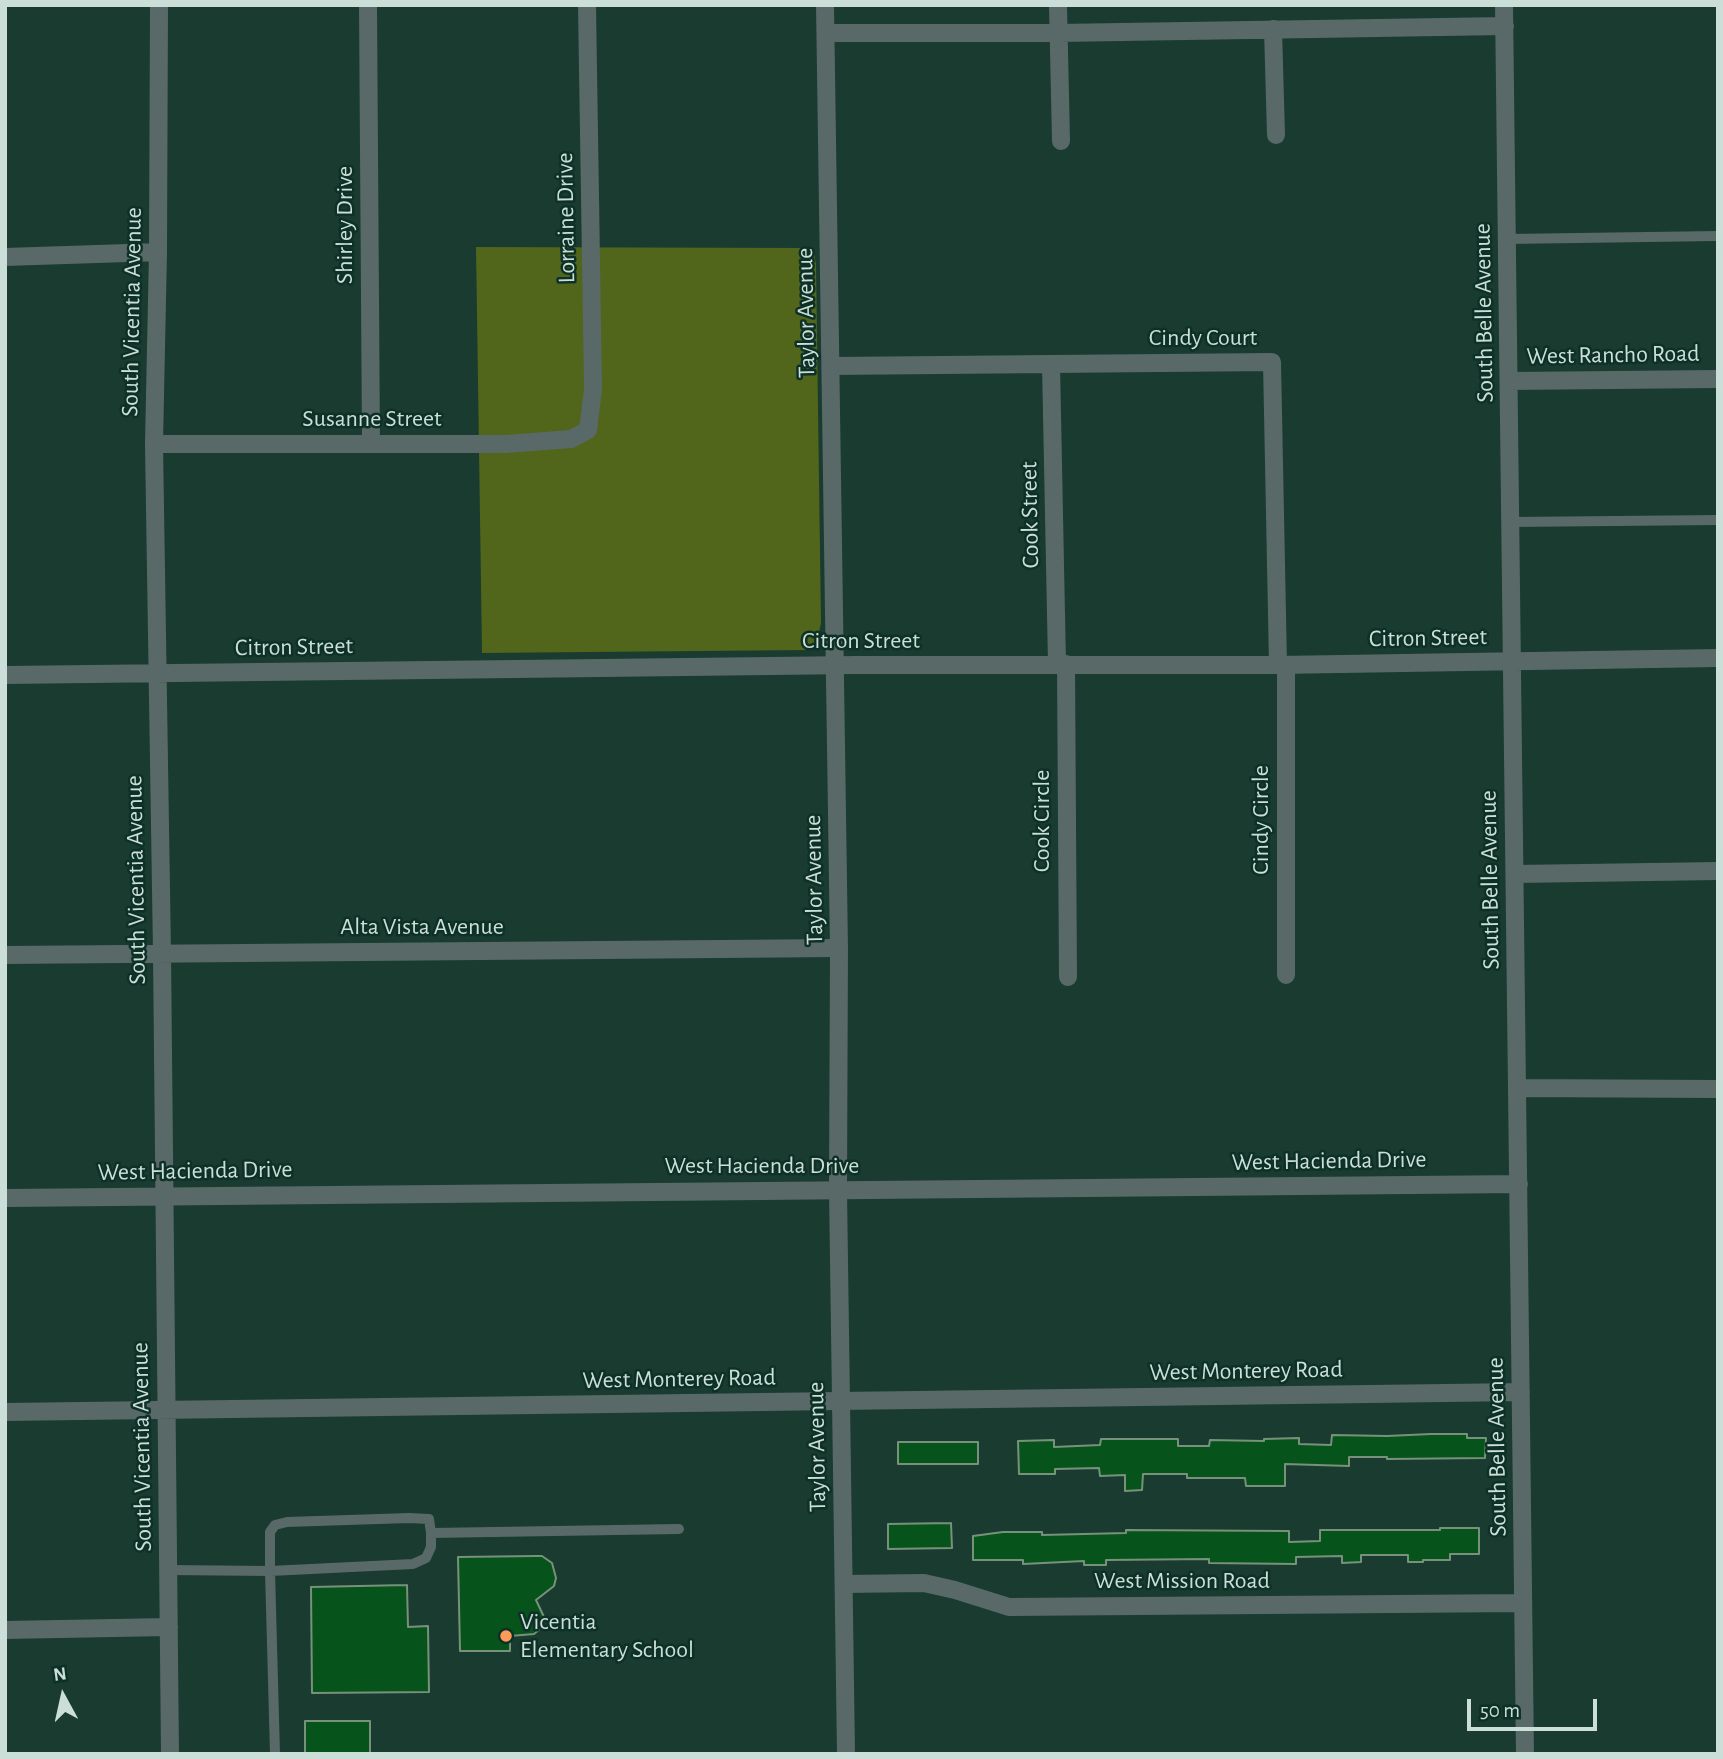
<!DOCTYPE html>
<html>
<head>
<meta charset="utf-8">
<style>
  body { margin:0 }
  #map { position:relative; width:1723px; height:1759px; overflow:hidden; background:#193b30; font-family:"Alegreya Sans",sans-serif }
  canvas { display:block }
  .frame { position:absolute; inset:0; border:7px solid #cbded7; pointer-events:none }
  .north { position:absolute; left:28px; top:1661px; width:70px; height:70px; -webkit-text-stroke:5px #0e3127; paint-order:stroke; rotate:352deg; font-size:19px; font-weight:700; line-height:28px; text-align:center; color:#cbded7 }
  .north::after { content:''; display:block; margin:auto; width:24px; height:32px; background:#cbded7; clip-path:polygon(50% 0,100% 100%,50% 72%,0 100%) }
  .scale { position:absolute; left:1467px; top:1699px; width:130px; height:32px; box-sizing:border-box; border:4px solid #cbded7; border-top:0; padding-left:9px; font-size:21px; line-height:24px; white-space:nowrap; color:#cbded7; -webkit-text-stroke:5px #0e3127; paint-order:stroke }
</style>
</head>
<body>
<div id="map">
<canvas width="1723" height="1759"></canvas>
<div class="frame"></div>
<div class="north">N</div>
<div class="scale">50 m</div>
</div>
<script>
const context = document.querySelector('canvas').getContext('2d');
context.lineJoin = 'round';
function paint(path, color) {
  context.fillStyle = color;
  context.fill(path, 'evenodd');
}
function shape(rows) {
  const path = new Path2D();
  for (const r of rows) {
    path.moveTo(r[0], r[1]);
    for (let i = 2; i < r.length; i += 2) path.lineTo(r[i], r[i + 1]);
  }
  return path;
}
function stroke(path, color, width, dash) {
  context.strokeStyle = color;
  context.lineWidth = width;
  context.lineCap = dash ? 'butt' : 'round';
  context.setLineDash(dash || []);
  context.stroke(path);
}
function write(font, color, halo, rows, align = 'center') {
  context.font = font + ' "Alegreya Sans",sans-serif';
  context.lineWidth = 5;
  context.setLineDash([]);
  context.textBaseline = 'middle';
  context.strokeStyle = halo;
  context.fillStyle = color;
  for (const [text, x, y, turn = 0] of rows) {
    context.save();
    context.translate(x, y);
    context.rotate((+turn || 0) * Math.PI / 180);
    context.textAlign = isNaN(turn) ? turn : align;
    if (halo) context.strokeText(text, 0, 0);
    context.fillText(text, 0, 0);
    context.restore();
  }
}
paint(shape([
  [476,247,813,248,816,264,821,623,817,641,809,650,482,653]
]), '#51651b');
const building = shape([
  [1431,1434,1467,1434,1467,1438,1486,1438,1485,1458,1387,1459,1387,1457,1349,1457,1349,1466,1285,1464,1285,1486,1246,1486,1245,1478,1187,1478,1187,1474,1143,1474,1142,1490,1125,1491,1125,1475,1100,1476,1099,1468,1055,1469,1055,1474,1019,1474,1018,1441,1054,1440,1054,1447,1100,1445,1101,1439,1178,1439,1178,1446,1209,1446,1210,1440,1264,1441,1264,1439,1299,1438,1299,1444,1331,1445,1332,1435,1387,1436,1431,1434],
  [898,1442,978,1442,978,1464,898,1464,898,1442],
  [951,1523,952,1548,888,1549,888,1524,951,1523],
  [1440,1528,1479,1528,1479,1554,1450,1554,1450,1560,1423,1560,1423,1562,1408,1562,1408,1555,1361,1555,1361,1562,1342,1563,1342,1556,1296,1557,1296,1564,1209,1563,1209,1559,1106,1560,1106,1565,1084,1565,1084,1561,1023,1564,1023,1560,973,1560,973,1536,1003,1532,1042,1532,1042,1535,1126,1533,1126,1530,1289,1531,1289,1542,1320,1541,1320,1530,1440,1530,1440,1528],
  [536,1556,542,1556,552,1563,556,1578,554,1586,536,1600,544,1617,540,1629,534,1634,510,1636,510,1651,460,1651,458,1557,536,1556],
  [407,1585,408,1627,428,1626,429,1692,312,1693,311,1587,407,1585],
  [305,1721,370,1721,370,1754,305,1754,305,1721]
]);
paint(building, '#07531c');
stroke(building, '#78917a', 2);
stroke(shape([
  [1507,239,1718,236],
  [1511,522,1718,520],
  [409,1518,429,1519,431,1533,431,1547,426,1558,413,1564,270,1571,270,1532,275,1525,287,1522,409,1518],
  [431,1533,679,1529],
  [168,1570,270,1571,275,1754]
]), '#586968', 10);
stroke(shape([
  [159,5,158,252,154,444,162,953,170,1754],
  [368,5,371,444],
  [1058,5,1061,141],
  [1504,5,1525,1754],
  [1273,29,1276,135],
  [826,33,1058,33,1505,26],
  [5,257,158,252],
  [1051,364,1057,664],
  [831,366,1272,362,1278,665],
  [1509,381,1718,379],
  [154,444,506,444,571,439,588,430,593,389,587,5],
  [1066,664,1068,977],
  [1286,665,1286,975],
  [5,675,856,665,1278,665,1718,658],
  [1515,874,1718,871],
  [5,955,839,948],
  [1517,1088,1718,1089],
  [5,1198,1519,1184],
  [5,1412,1521,1392],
  [844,1584,924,1583,955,1590,1009,1607,1523,1603],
  [5,1630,169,1627]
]), '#586968', 18);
stroke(shape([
  [825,5,839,948,838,1190,846,1754]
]), '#586968', 18);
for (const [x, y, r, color] of [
  [506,1636,7,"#ff9b59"]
]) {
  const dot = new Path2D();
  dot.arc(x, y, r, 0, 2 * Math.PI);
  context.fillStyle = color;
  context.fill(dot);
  stroke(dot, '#0e3127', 2.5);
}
write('24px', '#cbded7', '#0e3127', [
  ["Lorraine Drive",566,218,-91],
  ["Shirley Drive",345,225,-90],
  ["South Vicentia Avenue",132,312,-89],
  ["Taylor Avenue",806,313,-91],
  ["South Belle Avenue",1484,313,-91],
  ["Cindy Court",1203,338],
  ["West Rancho Road",1613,355,-1],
  ["Susanne Street",372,419],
  ["Cook Street",1030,515,-91],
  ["Citron Street",1428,638,-1],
  ["Citron Street",861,641],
  ["Citron Street",294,647,-1],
  ["Cindy Circle",1261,820,-90],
  ["Cook Circle",1042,821,-90],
  ["South Vicentia Avenue",136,880,-91],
  ["Taylor Avenue",814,880,-91],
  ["South Belle Avenue",1490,880,-91],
  ["Alta Vista Avenue",422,927],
  ["West Hacienda Drive",1329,1161,-1],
  ["West Hacienda Drive",762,1166],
  ["West Hacienda Drive",195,1171,-1],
  ["West Monterey Road",1246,1371,-1],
  ["West Monterey Road",679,1379,-1],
  ["South Vicentia Avenue",142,1447,-91],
  ["Taylor Avenue",817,1447,-91],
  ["South Belle Avenue",1497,1447,-91],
  ["West Mission Road",1182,1581]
]);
write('24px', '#cbded7', '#0e3127', [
  ["Vicentia",520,1622],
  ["Elementary School",520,1650]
], 'left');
</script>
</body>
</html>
